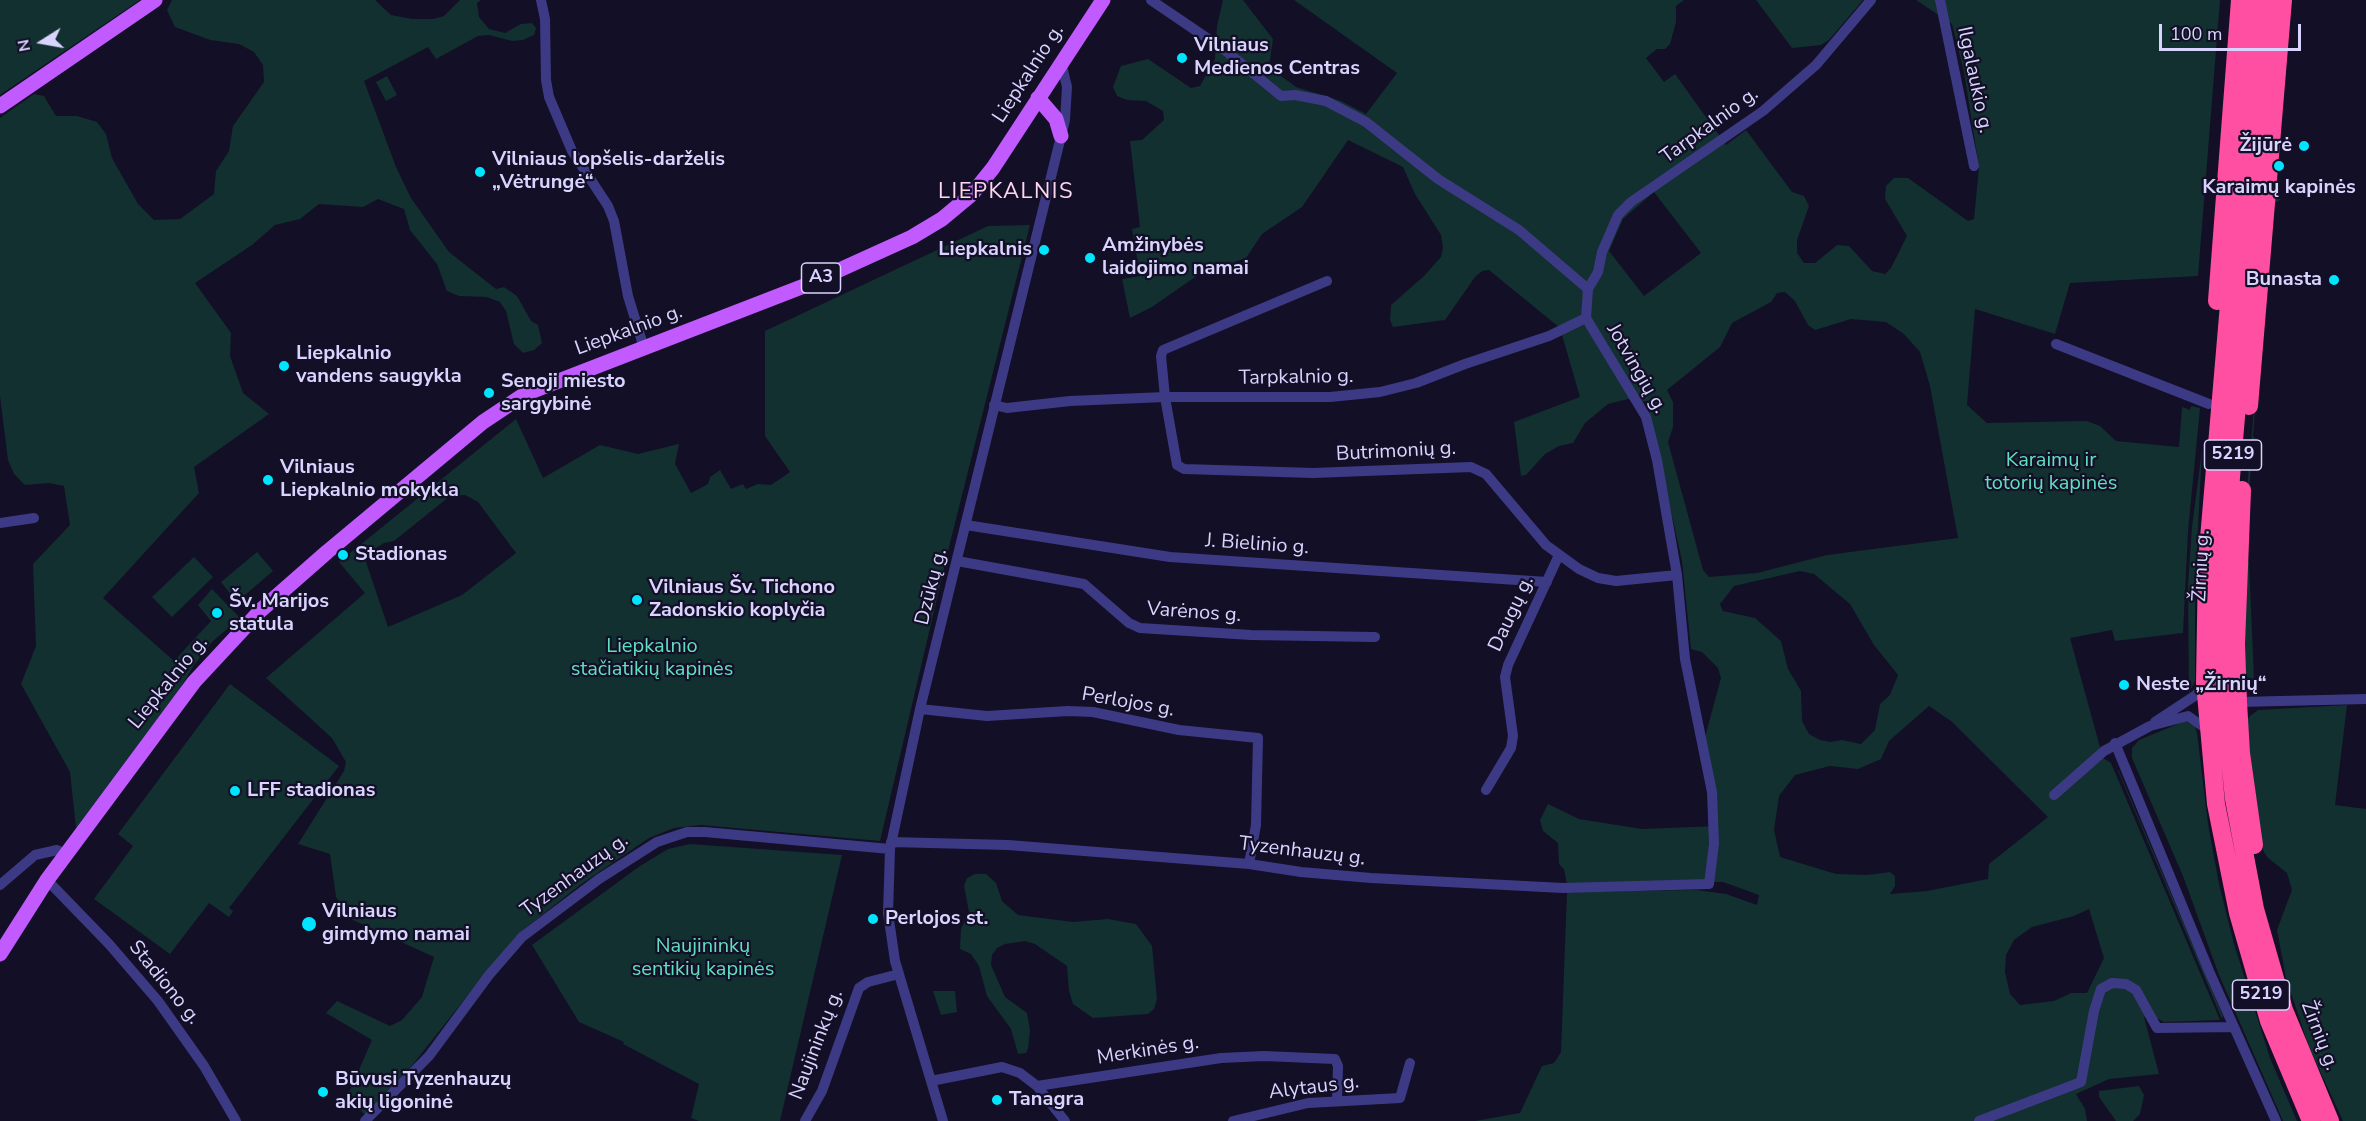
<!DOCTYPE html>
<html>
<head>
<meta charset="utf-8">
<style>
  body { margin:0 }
  #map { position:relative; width:2366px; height:1121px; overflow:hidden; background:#130f26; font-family:"Nunito Sans",sans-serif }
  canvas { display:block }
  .north { position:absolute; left:12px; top:12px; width:60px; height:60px; -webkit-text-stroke:4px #130f26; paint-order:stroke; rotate:259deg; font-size:16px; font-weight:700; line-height:24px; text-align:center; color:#d9d4ff }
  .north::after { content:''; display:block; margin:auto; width:21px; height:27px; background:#d9d4ff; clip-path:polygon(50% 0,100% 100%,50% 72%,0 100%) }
  .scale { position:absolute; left:2159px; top:24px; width:142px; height:27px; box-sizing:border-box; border:3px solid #d9d4ff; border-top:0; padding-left:8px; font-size:18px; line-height:21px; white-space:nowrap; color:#d9d4ff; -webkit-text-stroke:4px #130f26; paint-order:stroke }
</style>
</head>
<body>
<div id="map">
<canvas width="2366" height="1121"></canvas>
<div class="north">N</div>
<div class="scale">100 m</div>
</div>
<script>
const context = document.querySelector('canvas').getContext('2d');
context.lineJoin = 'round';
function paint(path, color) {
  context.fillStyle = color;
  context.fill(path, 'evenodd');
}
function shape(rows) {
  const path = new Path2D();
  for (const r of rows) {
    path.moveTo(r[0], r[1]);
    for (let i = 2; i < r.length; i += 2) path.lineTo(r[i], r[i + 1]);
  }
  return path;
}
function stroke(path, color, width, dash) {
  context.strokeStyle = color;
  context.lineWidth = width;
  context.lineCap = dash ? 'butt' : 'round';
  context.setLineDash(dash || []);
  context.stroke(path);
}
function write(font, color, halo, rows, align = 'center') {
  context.font = font + ' "Nunito Sans",sans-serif';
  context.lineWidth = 4.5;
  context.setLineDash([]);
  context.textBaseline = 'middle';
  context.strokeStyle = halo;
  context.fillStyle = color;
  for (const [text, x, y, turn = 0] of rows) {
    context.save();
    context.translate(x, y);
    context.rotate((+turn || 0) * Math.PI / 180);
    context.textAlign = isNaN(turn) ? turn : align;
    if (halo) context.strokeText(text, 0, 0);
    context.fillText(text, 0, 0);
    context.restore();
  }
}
paint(shape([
  [0,0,140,0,0,95],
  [172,0,375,0,391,15,412,19,433,19,444,16,460,0,481,0,477,3,479,17,489,29,505,33,521,24,532,23,536,28,534,35,523,40,512,41,489,35,478,36,436,59,428,47,364,81,396,167,411,198,449,252,496,289,504,287,517,296,531,321,538,325,542,343,534,350,523,353,514,344,506,311,500,302,487,297,459,296,447,291,437,264,410,230,404,209,378,199,363,207,319,204,300,219,275,225,252,245,195,283,231,333,230,356,243,393,269,414,194,467,199,493,103,598,174,661,211,621,198,605,212,589,240,618,213,641,194,665,179,690,76,828,70,772,21,684,36,646,33,564,70,525,64,486,49,483,25,485,14,474,8,460,0,396,0,118,34,94,44,96,56,116,77,116,97,122,106,134,112,158,138,204,154,220,180,219,214,194,216,171,229,151,233,126,264,82,263,65,254,52,239,44,210,40,175,27,167,10],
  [1223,0,1243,0,1273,39,1269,67,1296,87,1341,101,1366,114,1397,73,1294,0,1684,0,1676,6,1676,22,1670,44,1665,49,1657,49,1646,58,1664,82,1675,74,1726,145,1746,130,1792,192,1804,196,1809,206,1797,240,1797,253,1804,263,1815,263,1837,245,1849,246,1872,271,1885,274,1891,268,1907,236,1885,199,1886,186,1894,178,1908,178,1968,221,1974,219,1979,167,1964,72,1952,24,1916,0,2220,0,2198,276,2070,283,2055,334,1975,309,1967,405,1987,423,2087,421,2100,426,2116,441,2179,447,2182,407,2190,410,2191,406,2200,408,2188,531,2183,633,2115,641,2112,630,2070,638,2103,758,2111,763,2220,1020,2164,1022,2151,1015,2144,1017,2159,1074,2109,1079,2076,1094,2085,1109,2087,1121,1475,1121,1520,1113,1542,1066,1554,1063,1561,1052,1567,892,1696,890,1726,894,1757,905,1759,895,1723,882,1567,884,1564,869,1559,864,1558,843,1543,831,1540,820,1548,804,1579,819,1642,829,1718,826,1705,737,1721,678,1718,668,1702,652,1691,649,1682,561,1647,402,1628,399,1608,404,1585,423,1573,443,1559,446,1545,454,1526,475,1521,476,1514,422,1580,397,1560,328,1489,270,1482,271,1475,277,1445,320,1393,327,1390,320,1391,305,1424,276,1441,257,1443,248,1441,235,1415,194,1403,167,1348,140,1302,207,1262,234,1246,258,1198,275,1152,307,1130,318,1122,279,1140,276,1132,229,1140,227,1130,141,1142,140,1164,120,1163,111,1146,101,1127,100,1117,96,1113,87,1121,66,1148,59,1191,88,1200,86,1215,59,1217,26],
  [1654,192,1701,253,1644,296,1609,251,1623,219],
  [1785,292,1795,301,1808,325,1815,330,1851,319,1886,322,1904,334,1920,352,1930,386,1958,538,1827,555,1757,573,1709,577,1703,570,1668,442,1673,427,1673,402,1667,390,1720,347,1732,323,1771,302,1777,293],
  [1800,571,1814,574,1850,604,1874,645,1898,675,1890,695,1880,704,1875,730,1861,744,1842,740,1830,742,1820,740,1809,734,1802,721,1801,691,1788,669,1781,641,1755,618,1723,611,1720,604,1734,586],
  [1929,706,1951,721,2048,817,1989,864,1988,879,1927,891,1890,894,1895,886,1895,876,1890,872,1867,875,1836,874,1780,857,1774,830,1779,796,1795,775,1830,766,1858,769,1881,759,1889,741],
  [2089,909,2104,958,2087,993,2071,993,2054,1001,2020,1005,2010,994,2005,972,2006,955,2014,940,2032,927,2074,916],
  [1756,0,1863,0,1829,40,1821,45,1792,48],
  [387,76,397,95,386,101,376,82],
  [2272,198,2281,199,2271,206,2253,436,2258,442,2257,453,2252,458,2249,489,2247,559,2249,562,2254,679,2249,684,2243,679,2247,489],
  [1030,225,950,543,880,841,701,825,674,828,649,838,580,885,523,930,479,981,406,1073,366,1116,347,1097,372,1040,326,1013,337,1001,390,1026,402,1020,422,997,434,957,353,920,336,897,330,854,298,844,344,771,346,762,332,738,266,678,365,593,339,562,516,419,543,478,600,445,638,454,679,444,675,464,691,493,708,484,710,477,720,470,731,489,743,484,746,489,758,484,771,485,790,472,765,436,765,331,988,226],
  [465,495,478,502,516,553,462,595,388,627,364,556,384,543,394,541,450,496],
  [2202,450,2195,586,2195,681,2189,693,2188,585,2192,527],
  [257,552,273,571,237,602,221,582],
  [194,557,213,577,172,617,152,597],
  [230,684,339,766,229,908,233,911,229,917,209,903,170,954,94,899,133,846,118,834],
  [2347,705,2335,805,2366,809,2366,1121,2343,1121,2309,1047,2286,978,2277,930,2292,890,2287,873,2267,857,2263,850,2246,724,2249,717,2258,710],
  [2185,721,2195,726,2197,733,2208,824,2219,884,2234,944,2270,1058,2297,1121,2283,1121,2219,975,2183,876,2132,758,2132,748,2139,740],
  [2118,769,2223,1016,2222,1019,2118,771],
  [690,844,842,855,780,1121,699,1121,691,1118,699,1084,623,1044,624,1042,579,1022,532,945,640,866,668,849],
  [975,874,986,874,996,883,1002,901,1018,915,1073,922,1108,919,1136,924,1152,946,1157,999,1154,1009,1148,1014,1093,1018,1073,1004,1069,991,1067,966,1035,944,1025,941,1005,944,997,948,992,955,991,965,1005,997,1027,1013,1030,1030,1028,1049,1026,1053,1018,1054,1011,1029,987,996,979,966,971,954,960,949,961,929,969,912,964,886,967,878],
  [933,991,955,991,957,1012,941,1015],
  [2139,1086,2144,1095,2140,1114,2133,1121,2116,1121,2099,1097,2099,1091]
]), '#12302f');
stroke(shape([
  [541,0,545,19,546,80,549,97,572,151,608,206,614,221,628,296,644,348],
  [1940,0,1974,166],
  [1327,281,1163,350,1161,356,1165,397,1177,465,1184,469,1313,473,1471,467,1486,474,1546,545,1579,569,1598,578,1616,581,1677,575],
  [1588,289,1598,272,1602,252,1618,215,1631,202,1763,111,1816,65,1871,0],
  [2056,344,2209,404],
  [994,405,1007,408,1070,401,1165,397,1330,397,1380,392,1416,383,1465,364,1549,336,1586,318],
  [0,523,34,518],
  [966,525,1170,557,1547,582],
  [957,561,1084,584,1129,623,1140,628,1251,635,1375,637],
  [2238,702,2366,699],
  [920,709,987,716,1068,711,1093,712,1179,730,1258,738,1256,825,1249,864],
  [2155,722,2196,695,2205,683],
  [2115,743,2209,971,2276,1121],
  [1486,790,1511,748,1513,736,1505,677,1508,665,1559,555],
  [2054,795,2104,751,2150,726,2188,716,2208,730],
  [891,842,1008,845,1249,864,1301,872,1371,878,1563,888,1709,884,1714,844,1712,792,1685,659,1677,575,1657,460,1646,417,1586,318,1588,289,1519,230,1438,179,1366,122,1326,101,1295,95,1281,96,1226,51,1151,0],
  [47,880,109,944,158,1001,204,1066,236,1121],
  [0,885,35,855,57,850,66,854],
  [931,1081,1002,1067,1020,1073,1037,1086,1221,1058,1264,1056,1335,1059,1338,1066,1337,1101],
  [1037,1086,1065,1121],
  [365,1121,429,1056,489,975,522,937,599,879,657,842,687,832,705,832,890,849],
  [805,1121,822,1091,859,988,868,982,899,974],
  [943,1121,895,961,888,913,890,849,920,709,1065,120,1067,87,1061,62],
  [1233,1121,1308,1103,1400,1098,1410,1063],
  [1979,1121,2081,1082,2094,1011,2101,989,2112,983,2126,984,2136,990,2157,1028,2234,1027]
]), '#3d3a85', 10);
stroke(shape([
  [1038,98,1056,119,1061,136],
  [0,106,155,0],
  [0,954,47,880,194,682,261,610,327,552,483,422,525,394,804,286,912,237,942,219,972,194,993,168,1103,0]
]), '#c25bff', 15);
stroke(shape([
  [2255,0,2207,562,2205,683,2216,804,2238,913,2269,1021,2311,1121],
  [2270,0,2225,551,2222,616,2224,701,2234,799,2255,909,2284,1010,2330,1121],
  [2217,301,2240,0],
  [2249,406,2283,0],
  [2242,490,2236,644,2238,702,2241,753,2254,845]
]), '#ff4fa3', 18);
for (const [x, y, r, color] of [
  [1182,58,6,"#00e5ff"],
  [2304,146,6,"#00e5ff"],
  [2279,166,6,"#00e5ff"],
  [480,172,6,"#00e5ff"],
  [1044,250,6,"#00e5ff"],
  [1090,258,6,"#00e5ff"],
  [2334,280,6,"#00e5ff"],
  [284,366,6,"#00e5ff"],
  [489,393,6,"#00e5ff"],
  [268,480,6,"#00e5ff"],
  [343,555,6,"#00e5ff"],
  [637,600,6,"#00e5ff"],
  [217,613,6,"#00e5ff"],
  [2124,685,6,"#00e5ff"],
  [235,791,6,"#00e5ff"],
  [873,919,6,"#00e5ff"],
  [309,924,8,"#00e5ff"],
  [323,1092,6,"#00e5ff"],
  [997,1100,6,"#00e5ff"]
]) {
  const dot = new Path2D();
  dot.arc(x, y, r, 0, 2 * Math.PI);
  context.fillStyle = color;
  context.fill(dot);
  stroke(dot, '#130f26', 2);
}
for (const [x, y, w] of [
  [821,278,39],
  [2233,455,57],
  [2261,995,57]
]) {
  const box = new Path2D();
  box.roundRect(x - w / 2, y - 15, w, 30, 4.5);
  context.fillStyle = '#130f26';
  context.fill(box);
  stroke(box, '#d9d4ff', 1.5);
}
write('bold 18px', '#d9d4ff', null, [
  ["A3",821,278],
  ["5219",2233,455],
  ["5219",2261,995]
]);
write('bold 20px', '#d9d4ff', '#130f26', [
  ["Vilniaus",1194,46],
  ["Medienos Centras",1194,69],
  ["Žijūrė",2292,146,"right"],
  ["Vilniaus lopšelis-darželis",492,160],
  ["„Vėtrungė“",492,183],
  ["Karaimų kapinės",2279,188,"center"],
  ["Amžinybės",1102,246],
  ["laidojimo namai",1102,269],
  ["Liepkalnis",1032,250,"right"],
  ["Bunasta",2322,280,"right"],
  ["Liepkalnio",296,354],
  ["vandens saugykla",296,377],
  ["Senoji miesto",501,382],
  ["sargybinė",501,405],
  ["Vilniaus",280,468],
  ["Liepkalnio mokykla",280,491],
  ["Stadionas",355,555],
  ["Vilniaus Šv. Tichono",649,588],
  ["Zadonskio koplyčia",649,611],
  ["Šv. Marijos",229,602],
  ["statula",229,625],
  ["Neste „Žirnių“",2136,685],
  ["LFF stadionas",247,791],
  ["Vilniaus",322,912],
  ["gimdymo namai",322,935],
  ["Perlojos st.",885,919],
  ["Būvusi Tyzenhauzų",335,1080],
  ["akių ligoninė",335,1103],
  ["Tanagra",1009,1100]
], 'left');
write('20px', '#d9d4ff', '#130f26', [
  ["Liepkalnio g.",1029,74,-57],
  ["Ilgalaukio g.",1974,80,78],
  ["Tarpkalnio g.",1710,126,-36],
  ["Liepkalnio g.",629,331,-20],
  ["Jotvingių g.",1636,369,60],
  ["Tarpkalnio g.",1296,378,-1],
  ["Butrimonių g.",1396,452,-3],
  ["J. Bielinio g.",1257,545,4],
  ["Žirnių g.",2202,566,-87],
  ["Dzūkų g.",932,587,-76],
  ["Varėnos g.",1194,613,4],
  ["Daugų g.",1512,614,-65],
  ["Liepkalnio g.",169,683,-51],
  ["Perlojos g.",1128,703,10],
  ["Tyzenhauzų g.",1302,852,7],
  ["Tyzenhauzų g.",575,876,-36],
  ["Stadiono g.",164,983,51],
  ["Žirnių g.",2319,1036,69],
  ["Naujininkų g.",817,1045,-69],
  ["Merkinės g.",1148,1051,-9],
  ["Alytaus g.",1314,1088,-7]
]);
write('20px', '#5fe0c0', '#130f26', [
  ["Karaimų ir",2051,461],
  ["totorių kapinės",2051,484],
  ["Liepkalnio",652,647],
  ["stačiatikių kapinės",652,670],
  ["Naujininkų",703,947],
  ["sentikių kapinės",703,970]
]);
context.letterSpacing = '1.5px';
write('22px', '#ffd6f0', '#130f26', [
  ["LIEPKALNIS",1006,193]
]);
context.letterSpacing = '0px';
</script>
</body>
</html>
